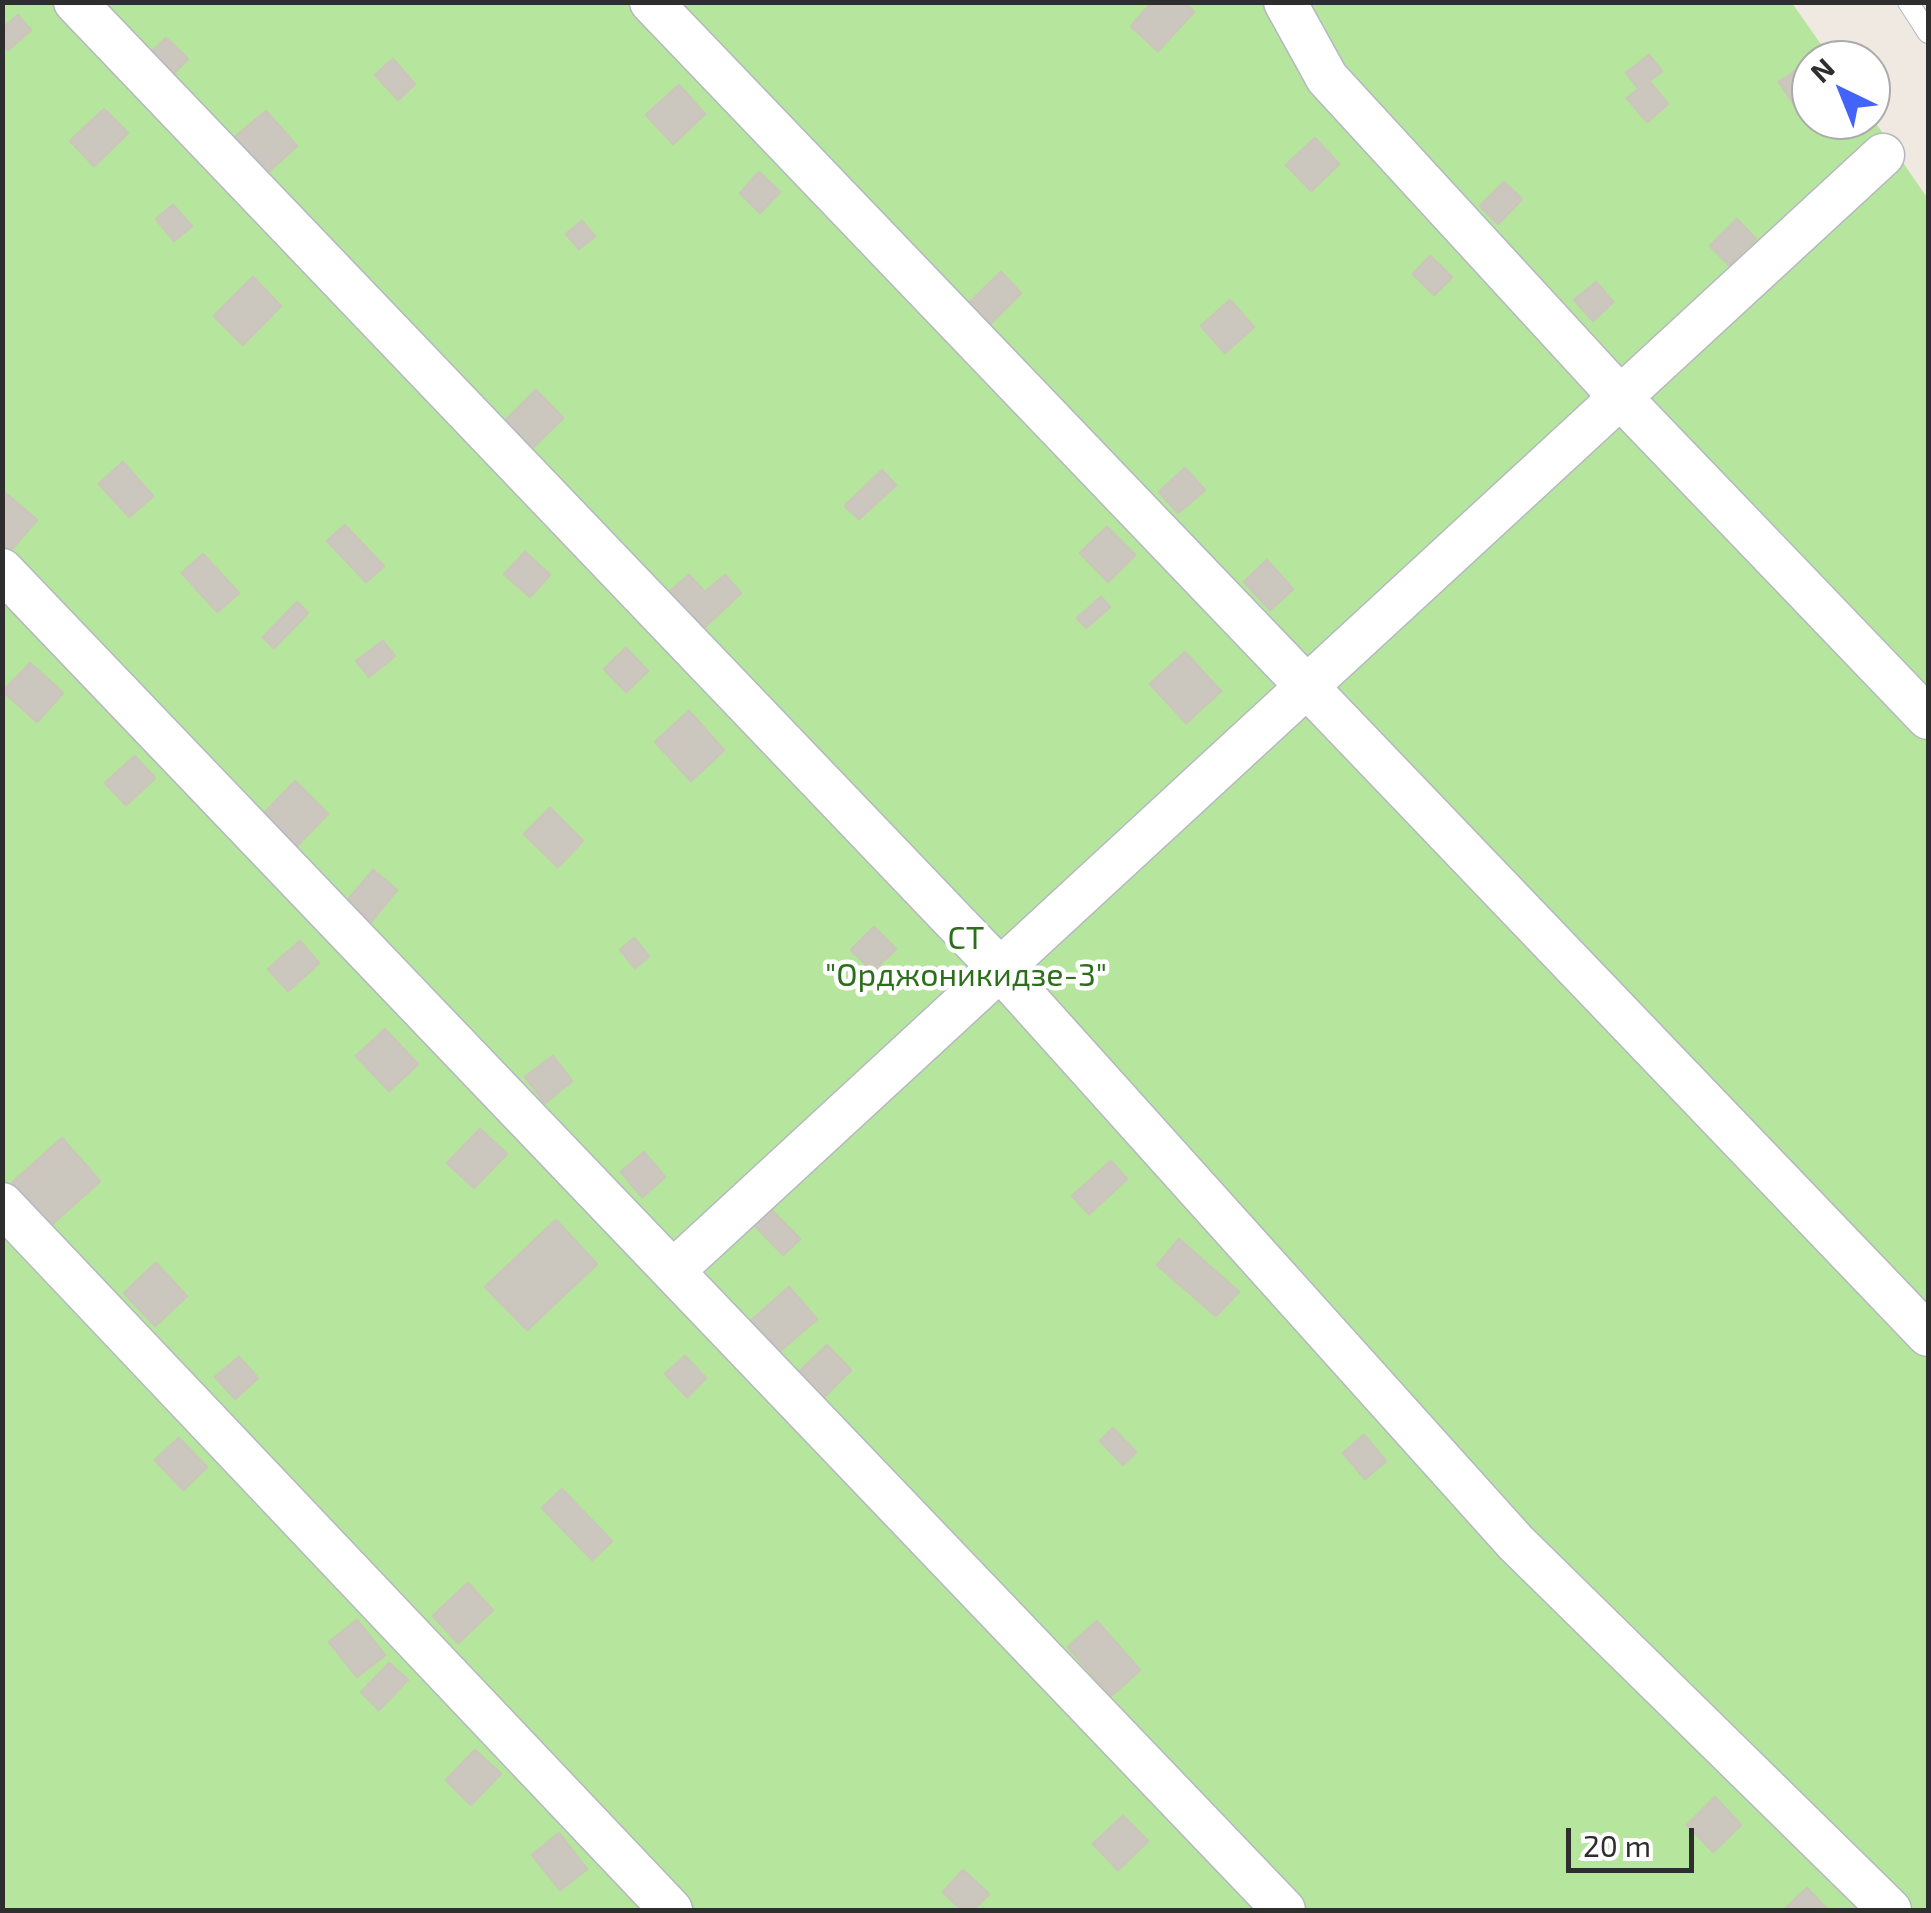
<!DOCTYPE html>
<html>
<head>
<meta charset="utf-8">
<style>
  body { margin:0 }
  #map { position:relative; width:1931px; height:1913px; overflow:hidden; background:#efe9e1; font-family:"Exo 2",sans-serif }
  canvas { display:block }
  .frame { position:absolute; inset:0; border:5px solid #2e2e2e; pointer-events:none }
  .north { position:absolute; left:1791px; top:40px; width:100px; height:100px; box-sizing:border-box; background:#fff; border:2px solid #ababab; border-radius:50%; rotate:317deg; font-size:28px; font-weight:700; line-height:40px; text-align:center; color:#2e2e2e }
  .north::after { content:''; display:block; margin:auto; width:35px; height:45px; background:#4264fb; clip-path:polygon(50% 0,100% 100%,50% 72%,0 100%) }
  .scale { position:absolute; left:1566px; top:1828px; width:128px; height:45px; box-sizing:border-box; border:5px solid #2e2e2e; border-top:0; padding-left:12px; font-size:30px; line-height:35px; white-space:nowrap; color:#2e2e2e; -webkit-text-stroke:8px #fff; paint-order:stroke }
</style>
</head>
<body>
<div id="map">
<canvas width="1931" height="1913"></canvas>
<div class="frame"></div>
<div class="north">N</div>
<div class="scale">20 m</div>
</div>
<script>
const context = document.querySelector('canvas').getContext('2d');
context.lineJoin = 'round';
function paint(path, color) {
  context.fillStyle = color;
  context.fill(path, 'evenodd');
}
function shape(rows) {
  const path = new Path2D();
  for (const r of rows) {
    path.moveTo(r[0], r[1]);
    for (let i = 2; i < r.length; i += 2) path.lineTo(r[i], r[i + 1]);
  }
  return path;
}
function stroke(path, color, width, dash) {
  context.strokeStyle = color;
  context.lineWidth = width;
  context.lineCap = dash ? 'butt' : 'round';
  context.setLineDash(dash || []);
  context.stroke(path);
}
function write(font, color, halo, rows, align = 'center') {
  context.font = font + ' "Exo 2",sans-serif';
  context.lineWidth = 9;
  context.setLineDash([]);
  context.textBaseline = 'middle';
  context.strokeStyle = halo;
  context.fillStyle = color;
  for (const [text, x, y, turn = 0] of rows) {
    context.save();
    context.translate(x, y);
    context.rotate((+turn || 0) * Math.PI / 180);
    context.textAlign = isNaN(turn) ? turn : align;
    if (halo) context.strokeText(text, 0, 0);
    context.fillText(text, 0, 0);
    context.restore();
  }
}
paint(shape([
  [3,3,1792,3,1832,60,1811,60,1811,120,1871,120,1871,116,1928,199,1928,1910,3,1910]
]), '#b6e59e');
const building = shape([
  [1152,2,1184,2,1194,12,1158,51,1131,26,1152,2],
  [18,15,31,30,8,50,2,44,2,29,18,15],
  [166,38,188,59,167,80,145,59,166,38],
  [1649,55,1662,71,1649,81,1668,104,1647,122,1627,98,1639,89,1626,73,1649,55],
  [393,59,415,84,398,100,375,75,393,59],
  [1808,62,1811,102,1798,110,1779,82,1808,62],
  [679,85,705,114,673,144,646,115,679,85],
  [104,109,128,133,94,166,70,141,104,109],
  [266,111,297,146,259,180,228,143,266,111],
  [1315,138,1339,164,1311,191,1286,165,1315,138],
  [759,172,780,192,760,213,740,193,759,172],
  [1504,182,1522,199,1498,224,1480,206,1504,182],
  [173,205,192,226,174,241,156,219,173,205],
  [1737,219,1756,239,1729,265,1710,246,1737,219],
  [582,221,595,236,579,249,566,234,582,221],
  [1430,256,1452,277,1434,295,1413,274,1430,256],
  [1001,272,1021,293,989,325,968,304,1001,272],
  [253,277,281,306,243,345,214,316,253,277],
  [1596,282,1613,302,1593,321,1574,300,1596,282],
  [1230,300,1254,327,1225,353,1201,326,1230,300],
  [536,390,563,418,527,453,500,426,536,390],
  [123,462,153,496,129,517,99,484,123,462],
  [1185,468,1205,490,1178,513,1159,492,1185,468],
  [882,470,896,485,859,519,845,506,882,470],
  [4,492,37,520,11,550,2,543,4,492],
  [345,525,384,566,366,582,327,541,345,525],
  [1107,527,1135,555,1108,582,1080,553,1107,527],
  [525,552,550,575,530,597,504,574,525,552],
  [203,554,239,593,217,612,182,573,203,554],
  [1267,560,1293,589,1270,610,1244,582,1267,560],
  [689,575,705,592,725,575,741,593,695,636,661,599,689,575],
  [1101,597,1110,607,1086,628,1077,618,1101,597],
  [297,602,308,613,274,648,263,637,297,602],
  [383,641,395,656,369,677,356,661,383,641],
  [626,648,648,671,626,692,604,669,626,648],
  [1185,652,1221,691,1186,723,1150,684,1185,652],
  [30,663,63,693,37,722,3,691,30,663],
  [689,711,724,750,691,781,655,742,689,711],
  [135,756,155,778,126,805,105,783,135,756],
  [295,781,328,814,297,846,264,813,295,781],
  [550,808,583,841,558,867,524,834,550,808],
  [373,870,397,890,371,922,347,901,373,870],
  [874,927,896,949,873,971,851,950,874,927],
  [634,938,649,956,635,968,620,950,634,938],
  [300,941,319,963,288,991,268,969,300,941],
  [385,1029,418,1064,389,1091,356,1056,385,1029],
  [553,1056,572,1081,545,1103,525,1077,553,1056],
  [480,1129,507,1154,474,1188,447,1163,480,1129],
  [62,1138,100,1181,50,1226,12,1183,62,1138],
  [644,1152,665,1177,642,1197,621,1172,644,1152],
  [1111,1161,1127,1179,1089,1214,1072,1196,1111,1161],
  [768,1207,800,1239,783,1255,752,1223,768,1207],
  [556,1220,597,1264,527,1330,485,1287,556,1220],
  [1179,1239,1239,1292,1216,1316,1157,1265,1179,1239],
  [156,1263,187,1296,155,1326,124,1293,156,1263],
  [789,1287,817,1319,780,1351,752,1320,789,1287],
  [827,1345,851,1370,821,1400,796,1375,827,1345],
  [685,1356,706,1378,687,1397,665,1374,685,1356],
  [239,1357,258,1378,235,1399,215,1377,239,1357],
  [1113,1428,1136,1452,1123,1465,1100,1441,1113,1428],
  [1364,1435,1386,1461,1365,1479,1343,1453,1364,1435],
  [179,1438,207,1467,183,1490,155,1460,179,1438],
  [562,1489,612,1541,592,1560,542,1508,562,1489],
  [468,1583,493,1610,458,1643,433,1616,468,1583],
  [357,1620,385,1655,357,1677,329,1642,357,1620],
  [1097,1621,1140,1670,1111,1696,1068,1647,1097,1621],
  [389,1663,408,1680,379,1710,361,1692,389,1663],
  [475,1750,501,1774,471,1805,446,1780,475,1750],
  [1715,1797,1741,1825,1713,1852,1687,1825,1715,1797],
  [1123,1816,1148,1841,1118,1870,1093,1844,1123,1816],
  [559,1833,587,1869,560,1890,532,1855,559,1833],
  [963,1870,989,1894,973,1910,962,1910,943,1892,963,1870],
  [1807,1888,1828,1910,1786,1908,1807,1888]
]);
paint(building, '#cbc7bf');
stroke(building, '#cbc5ba', 2.5);
const lane = shape([
  [1908,2,1928,33]
]);
const street = shape([
  [75,2,999,968,1516,1543,1890,1910],
  [651,2,1928,1335],
  [1285,2,1327,78,1621,398,1928,718],
  [2,570,1284,1910],
  [2,1204,671,1910],
  [673,1271,1883,155]
]);
stroke(lane, '#b4b7c1', 22);
stroke(street, '#b4b7c1', 45);
stroke(lane, '#fff', 20);
stroke(street, '#fff', 42);
write('32px', '#2c6e1b', '#fff', [
  ["СТ",966,938],
  ["\"Орджоникидзе-3\"",966,975]
]);
</script>
</body>
</html>
